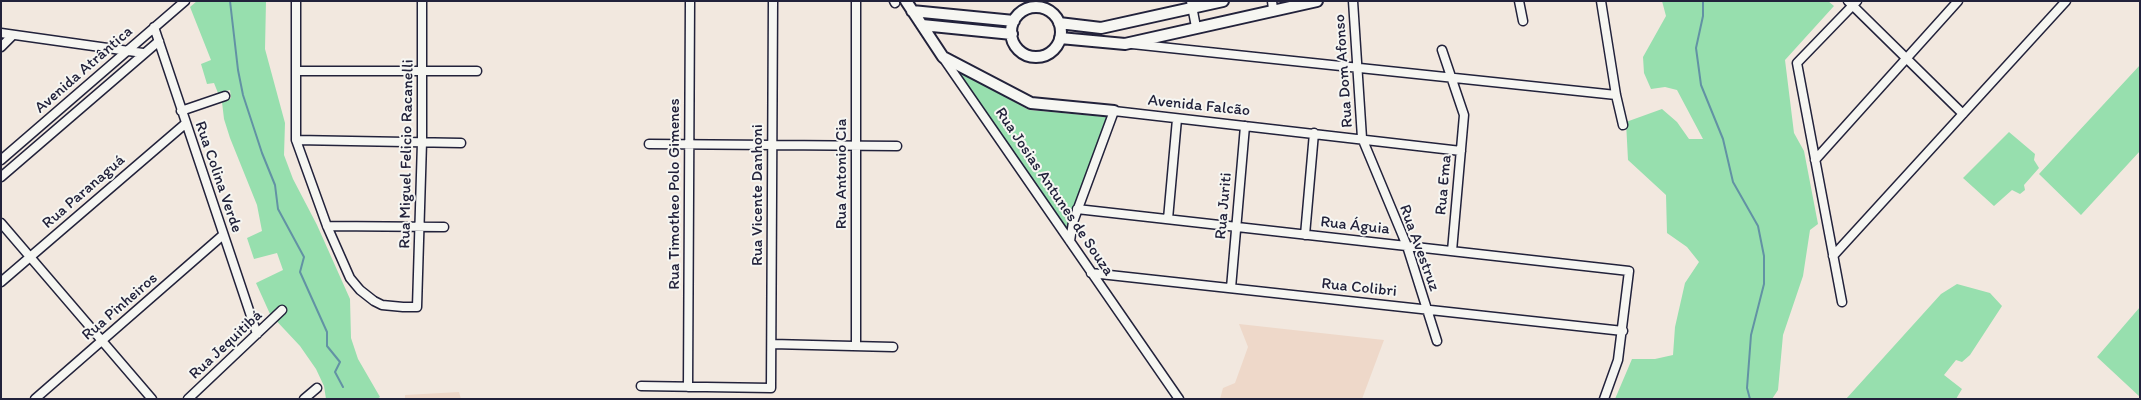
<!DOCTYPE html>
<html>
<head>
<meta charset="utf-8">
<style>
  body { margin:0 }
  #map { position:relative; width:2141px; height:400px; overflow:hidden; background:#f2e8df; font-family:Itim,sans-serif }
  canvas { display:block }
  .frame { position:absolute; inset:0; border:2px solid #22223b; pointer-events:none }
</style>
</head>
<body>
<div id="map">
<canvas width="2141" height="400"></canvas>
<div class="frame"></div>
</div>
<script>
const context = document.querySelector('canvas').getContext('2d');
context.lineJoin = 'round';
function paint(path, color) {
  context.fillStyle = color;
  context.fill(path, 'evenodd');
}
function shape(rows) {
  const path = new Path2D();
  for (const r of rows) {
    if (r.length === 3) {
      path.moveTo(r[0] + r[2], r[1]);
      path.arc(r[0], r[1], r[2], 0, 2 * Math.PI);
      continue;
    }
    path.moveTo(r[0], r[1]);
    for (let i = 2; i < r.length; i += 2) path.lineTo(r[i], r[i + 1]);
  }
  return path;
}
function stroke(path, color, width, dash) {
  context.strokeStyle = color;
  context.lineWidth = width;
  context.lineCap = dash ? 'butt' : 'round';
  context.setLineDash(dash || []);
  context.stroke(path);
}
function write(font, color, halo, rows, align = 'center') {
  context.font = font + ' Itim,sans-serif';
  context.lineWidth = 4;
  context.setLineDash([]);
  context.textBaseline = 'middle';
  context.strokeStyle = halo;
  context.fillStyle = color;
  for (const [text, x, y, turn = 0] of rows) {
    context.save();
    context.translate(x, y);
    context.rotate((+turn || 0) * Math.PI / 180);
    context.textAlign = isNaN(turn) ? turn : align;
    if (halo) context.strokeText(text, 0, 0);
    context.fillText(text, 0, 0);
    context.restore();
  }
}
paint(shape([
  [1239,324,1384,340,1362,399,1220,399,1223,388,1235,383,1248,347],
  [459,392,461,399,405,399,405,395]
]), '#eed8c9');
paint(shape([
  [197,1,266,1,265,49,285,123,284,155,293,179,317,225,350,299,351,338,358,359,380,397,377,399,326,399,324,386,316,369,300,346,270,314,256,283,283,270,277,253,254,259,247,238,262,231,257,205,230,138,224,119,222,102,231,98,230,90,218,93,214,83,207,84,201,64,211,60,190,7],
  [1662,1,1828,1,1834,6,1785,60,1794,133,1804,151,1818,224,1810,230,1803,276,1783,335,1778,390,1772,399,1615,399,1632,359,1655,359,1673,355,1675,327,1685,283,1699,262,1687,247,1667,233,1666,195,1628,160,1626,122,1662,109,1677,122,1689,139,1703,139,1677,90,1665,87,1651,89,1644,73,1643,57,1666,16],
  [2140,65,2140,151,2081,215,2039,174],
  [955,69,1029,110,1106,117,1108,120,1069,222,1067,233],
  [2009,132,2035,154,2034,160,2039,168,2024,185,2025,190,2020,194,2012,190,1994,206,1963,178],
  [1957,284,1990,293,2002,306,1970,355,1962,362,1956,360,1944,375,1962,389,1956,399,1846,399,1941,294],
  [2140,307,2140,397,2097,357]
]), '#97dfae');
stroke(shape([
  [230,1,238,70,243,95,262,153,275,185,278,209,304,257,300,272,327,332,327,346,340,362,335,372,343,387],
  [1703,1,1703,16,1696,48,1701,85,1723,139,1733,182,1758,226,1764,256,1764,284,1751,335,1747,388,1750,399]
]), '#6292a4', 2);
const minor = shape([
  [296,1,296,140,327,226,350,278,360,290,374,301,382,305,403,307,417,307,422,142,422,1],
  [856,1,856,346],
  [894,1,895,3],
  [1191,1,1196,27],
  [1272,1,1273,9],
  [1353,1,1362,138,1407,246,1437,341],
  [1519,1,1523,21],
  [1601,1,1616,95,1623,125],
  [1848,1,1963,114],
  [154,27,257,334],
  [1,33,143,53],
  [1132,44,1616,95],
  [1,47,13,35],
  [1442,50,1464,115,1452,251],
  [944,59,1179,399],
  [296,71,477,71],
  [181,111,225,96],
  [296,140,461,143],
  [649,144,897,146],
  [1,160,185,1],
  [1815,160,1958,1],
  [1,177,159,41],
  [1077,209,1629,271,1618,360,1604,399],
  [1168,219,1177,119],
  [1,223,152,399],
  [327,226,444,227],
  [1305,235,1314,133],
  [1070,241,1073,222,1114,111,1461,151],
  [1833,256,2066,1],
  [1091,273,1623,331],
  [1,282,185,124],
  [1231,288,1245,126],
  [1842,302,1797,63,1857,1],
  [772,344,893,347],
  [641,386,771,388,773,1],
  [688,387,690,1],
  [35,399,223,235],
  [188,399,282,310],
  [304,399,317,388]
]);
const tertiary = shape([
  [906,1,943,57,1031,103,1114,111],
  [1036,32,25],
  [912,11,1014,21],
  [1059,23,1101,28,1223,1],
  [922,25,1012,34],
  [1060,38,1125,44,1317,1]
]);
stroke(minor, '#22223b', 11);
stroke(tertiary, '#22223b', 14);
stroke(minor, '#f6f6f2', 8);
stroke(tertiary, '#f6f6f2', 10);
write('16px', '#22223b', '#f6f6f2', [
  ["Avenida Atrântica",84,70,-41],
  ["Rua Dom Afonso",1344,71,-94],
  ["Avenida Falcão",1199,106,6],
  ["Rua Miguel Felicio Racanelli",407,154,-89],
  ["Rua Antonio Cia",842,174,-90],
  ["Rua Colina Verde",218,177,71],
  ["Rua Ema",1444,185,-85],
  ["Rua Paranaguá",84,192,-41],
  ["Rua Josias Antunes de Souza",1054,192,56],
  ["Rua Timotheo Polo Gimenes",675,194,-90],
  ["Rua Vicente Danhoni",758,195,-90],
  ["Rua Juriti",1224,206,-85],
  ["Rua Águia",1355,226,6],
  ["Rua Avestruz",1419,248,70],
  ["Rua Colibri",1359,288,6],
  ["Rua Pinheiros",120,307,-41],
  ["Rua Jequitibá",226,345,-43]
]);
</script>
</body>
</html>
